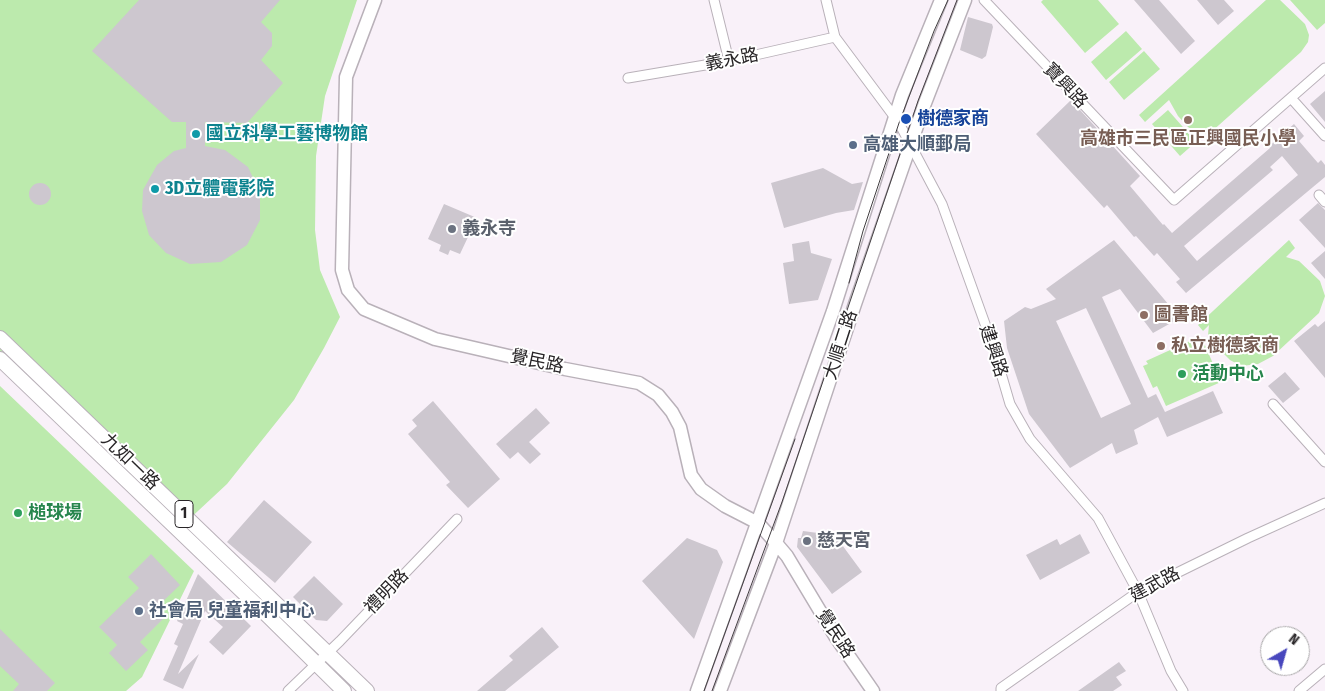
<!DOCTYPE html>
<html>
<head>
<meta charset="utf-8">
<style>
  body { margin:0 }
  #map { position:relative; width:1325px; height:691px; overflow:hidden; background:#f9f1f9; font-family:"Fira Sans Condensed",sans-serif }
  canvas { display:block }
  .north { position:absolute; left:1260px; top:626px; width:50px; height:50px; box-sizing:border-box; background:#fff; border:1px solid #a9a8a9; border-radius:50%; rotate:38deg; font-size:14px; font-weight:700; line-height:20px; text-align:center; color:#282527 }
  .north::after { content:''; display:block; margin:auto; width:18px; height:22px; background:#4847bd; clip-path:polygon(50% 0,100% 100%,50% 72%,0 100%) }
</style>
</head>
<body>
<div id="map">
<canvas width="1325" height="691"></canvas>
<div class="north">N</div>
</div>
<script>
const context = document.querySelector('canvas').getContext('2d');
context.lineJoin = 'round';
function paint(path, color) {
  context.fillStyle = color;
  context.fill(path, 'evenodd');
}
function shape(rows) {
  const path = new Path2D();
  for (const r of rows) {
    if (r.length === 3) {
      path.moveTo(r[0] + r[2], r[1]);
      path.arc(r[0], r[1], r[2], 0, 2 * Math.PI);
      continue;
    }
    path.moveTo(r[0], r[1]);
    for (let i = 2; i < r.length; i += 2) path.lineTo(r[i], r[i + 1]);
  }
  return path;
}
function stroke(path, color, width, dash) {
  context.strokeStyle = color;
  context.lineWidth = width;
  context.lineCap = dash ? 'butt' : 'round';
  context.setLineDash(dash || []);
  context.stroke(path);
}
function write(font, color, halo, rows, align = 'center') {
  context.font = font + ' "Fira Sans Condensed","Noto Sans TC",sans-serif';
  context.lineWidth = 4;
  context.setLineDash([]);
  context.textBaseline = 'middle';
  context.strokeStyle = halo;
  context.fillStyle = color;
  for (const [text, x, y, turn = 0] of rows) {
    context.save();
    context.translate(x, y);
    context.rotate((+turn || 0) * Math.PI / 180);
    context.textAlign = isNaN(turn) ? turn : align;
    if (halo) context.strokeText(text, 0, 0);
    context.fillText(text, 0, 0);
    context.restore();
  }
}
paint(shape([
  [0,0,357,0,325,96,316,156,315,230,320,270,340,317,324,348,294,400,227,484,184,524,165,509,0,355],
  [1043,0,1098,0,1119,24,1085,53,1041,2],
  [1266,0,1280,0,1305,24,1309,35,1308,42,1301,52,1210,133,1201,135,1188,127,1178,116,1169,100,1145,122,1139,115],
  [1290,0,1325,0,1325,23,1317,30],
  [1126,31,1142,49,1106,80,1091,62],
  [1144,51,1160,69,1124,100,1109,82],
  [1168,110,1196,142,1180,156,1152,124],
  [1289,240,1295,248,1286,257,1299,261,1320,281,1325,296,1319,313,1273,356,1258,364,1241,366,1230,360,1214,344,1208,335,1209,325,1203,331,1198,325],
  [1190,341,1193,347,1204,343,1221,382,1166,406,1157,386,1153,388,1143,366,1148,364,1146,361],
  [0,386,194,571,142,677,126,691,0,691]
]), '#bceaad');
paint(shape([
  [139,0,280,0,261,22,272,33,272,46,261,60,283,83,247,123,205,122,205,146,225,150,248,167,260,193,260,220,247,245,221,262,190,264,166,253,149,235,142,211,143,190,157,165,174,151,186,148,186,122,172,122,92,51],
  [1134,0,1159,0,1195,41,1181,54],
  [1197,0,1224,0,1234,11,1218,25],
  [968,17,992,24,993,27,986,56,982,59,960,50],
  [1325,91,1325,122,1310,104],
  [1071,100,1140,176,1130,186,1163,225,1164,224,1172,233,1270,148,1269,146,1294,124,1304,136,1299,141,1318,163,1321,160,1325,165,1325,177,1186,293,1176,282,1180,279,1157,253,1154,256,1136,236,1134,237,1107,205,1104,208,1036,134],
  [1282,156,1298,175,1197,261,1184,246,1273,170,1270,167],
  [823,168,852,184,863,182,854,210,836,213,784,228,771,183],
  [40,194,11],
  [1318,203,1325,210,1325,248,1299,220],
  [444,204,477,218,460,254,450,250,448,255,439,251,441,245,428,239],
  [1114,240,1180,318,1153,333,1120,289,1102,297,1148,398,1156,394,1165,412,1213,391,1223,413,1167,437,1158,417,1134,430,1138,444,1116,454,1112,443,1070,468,1029,414,1007,348,1004,321,1025,307,1031,309,1056,299,1046,289],
  [1086,308,1131,404,1101,418,1056,321],
  [809,241,811,253,832,259,818,300,789,304,783,263,794,261,792,244],
  [1325,251,1325,279,1311,263],
  [1325,321,1325,378,1294,341,1315,324,1318,327],
  [1285,372,1300,389,1283,403,1268,386],
  [433,401,500,479,468,508,446,485,450,482,408,434,417,426,412,420],
  [536,408,550,423,529,442,541,454,530,464,518,452,510,459,496,444],
  [264,500,312,542,275,583,227,542],
  [803,531,818,533,816,547,834,534,862,572,832,594,797,547,798,538,801,538],
  [1080,534,1090,553,1040,580,1026,555,1057,539,1060,545],
  [687,538,717,550,723,562,694,639,642,581],
  [151,554,180,585,158,606,167,615,140,642,148,650,126,671,109,653,117,645,99,627,139,588,128,577],
  [198,574,251,626,223,655,209,642,223,627,205,611,178,674,199,654,183,689,163,680,178,646,174,644,183,624,177,621],
  [314,576,343,604,327,621,316,620,293,597],
  [542,627,559,647,505,691,477,691,513,660,509,656],
  [0,629,55,683,47,691,13,691,19,684,0,666],
  [1119,662,1126,671,1116,677,1122,685,1113,691,1078,691]
]), '#cdc7cf');
const street = shape([
  [714,0,729,61],
  [826,0,835,37,899,123,942,204,993,346,1010,404,1030,439,1098,518,1138,592,1171,671,1183,691],
  [984,0,1174,200,1325,68],
  [628,78,729,61,835,37],
  [1291,98,1325,136],
  [1319,195,1325,202],
  [1273,404,1325,462],
  [288,691,340,641,457,519],
  [1001,691,1001,688,1138,592,1248,538,1325,503],
  [1299,691,1325,669]
]);
const secondary = shape([
  [375,0,346,77,342,270,348,290,364,309,435,339,565,369,639,383,658,395,672,412,680,427,691,475,701,489,725,506,758,523,776,543,787,556,835,636,873,691],
  [697,691,833,311,902,95,941,0],
  [720,691,776,543,855,304,925,103,965,0]
]);
const primary = shape([
  [0,338,367,691],
  [0,359,269,617,344,691]
]);
stroke(street, '#b9b1b9', 11);
stroke(secondary, '#b9b1b9', 15);
stroke(primary, '#b9b1b9', 16);
stroke(street, '#fff', 9);
stroke(secondary, '#fff', 12);
stroke(primary, '#fff', 14);
stroke(shape([
  [849,283,863,231,899,123,934,31,948,0],
  [704,691,795,439],
  [712,691,782,502,918,101,957,0]
]), '#423e41', 1);
for (const [x, y, r, color] of [
  [906,119,6,"#1a4fb4"],
  [1188,120,5,"#8d6e63"],
  [196,134,5,"#0f9aa8"],
  [853,145,5,"#5c6f8a"],
  [155,189,5,"#0f9aa8"],
  [452,229,5,"#6b7280"],
  [1144,315,5,"#8d6e63"],
  [1161,346,5,"#8d6e63"],
  [1182,374,5,"#2e9e5b"],
  [18,513,5,"#2e9e5b"],
  [807,541,5,"#6b7280"],
  [139,611,5,"#5c6f8a"]
]) {
  const dot = new Path2D();
  dot.arc(x, y, r, 0, 2 * Math.PI);
  context.fillStyle = color;
  context.fill(dot);
  stroke(dot, '#fff', 2);
}
for (const [x, y, w] of [
  [184,514,18]
]) {
  const box = new Path2D();
  box.roundRect(x - w / 2, y - 13.5, w, 27, 4);
  context.fillStyle = '#fff';
  context.fill(box);
  stroke(box, '#282527', 1);
}
write('bold 16px', '#282527', null, [
  ["1",184,514]
]);
write('18px', '#282527', '#fff', [
  ["義永路",732,60,-11],
  ["寶興路",1065,86,46],
  ["大順二路",841,345,-72],
  ["建興路",993,351,72],
  ["覺民路",537,362,12],
  ["九如一路",130,462,44],
  ["建武路",1155,585,-28],
  ["禮明路",387,592,-46],
  ["覺民路",835,634,57]
]);
write('bold 18px', '#164399', '#fff', [
  ["樹德家商",917,119]
], 'left');
write('bold 18px', '#0d838f', '#fff', [
  ["國立科學工藝博物館",206,134],
  ["3D立體電影院",165,189]
], 'left');
write('bold 18px', '#785e54', '#fff', [
  ["高雄市三民區正興國民小學",1188,139,"center"],
  ["圖書館",1154,315],
  ["私立樹德家商",1171,346]
], 'left');
write('bold 18px', '#4e5e75', '#fff', [
  ["高雄大順郵局",863,145],
  ["社會局 兒童福利中心",149,611]
], 'left');
write('bold 18px', '#5b616d', '#fff', [
  ["義永寺",462,229],
  ["慈天宮",817,541]
], 'left');
write('bold 18px', '#27864d', '#fff', [
  ["活動中心",1192,374],
  ["槌球場",28,513]
], 'left');
</script>
</body>
</html>
